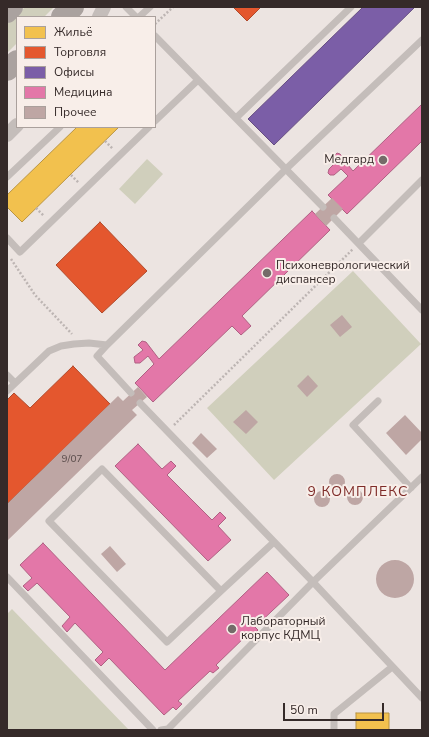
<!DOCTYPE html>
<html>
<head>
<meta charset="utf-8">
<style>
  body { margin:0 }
  #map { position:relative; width:429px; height:737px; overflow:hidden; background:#ece4e1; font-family:"Nunito Sans",sans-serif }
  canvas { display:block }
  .frame { position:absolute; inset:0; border:8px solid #352a29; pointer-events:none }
  .legend { position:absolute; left:16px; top:16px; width:140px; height:112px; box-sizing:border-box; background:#f8eee9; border:1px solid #aaa09c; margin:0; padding:5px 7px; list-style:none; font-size:12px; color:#352a29 }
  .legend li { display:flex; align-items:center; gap:8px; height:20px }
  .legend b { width:20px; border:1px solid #aaa09c }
  .scale { position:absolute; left:283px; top:703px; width:101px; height:18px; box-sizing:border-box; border:2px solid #352a29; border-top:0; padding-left:5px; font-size:12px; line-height:14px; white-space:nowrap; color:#352a29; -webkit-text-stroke:3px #f8eee9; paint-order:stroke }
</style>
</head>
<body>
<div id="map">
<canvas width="429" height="737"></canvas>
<div class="frame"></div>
<ul class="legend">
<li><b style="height:11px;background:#f2c14e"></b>Жильё</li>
<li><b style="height:11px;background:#e4572e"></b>Торговля</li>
<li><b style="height:11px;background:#7b5ea7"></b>Офисы</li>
<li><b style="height:11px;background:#e377a8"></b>Медицина</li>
<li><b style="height:11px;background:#bea6a4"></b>Прочее</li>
</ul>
<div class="scale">50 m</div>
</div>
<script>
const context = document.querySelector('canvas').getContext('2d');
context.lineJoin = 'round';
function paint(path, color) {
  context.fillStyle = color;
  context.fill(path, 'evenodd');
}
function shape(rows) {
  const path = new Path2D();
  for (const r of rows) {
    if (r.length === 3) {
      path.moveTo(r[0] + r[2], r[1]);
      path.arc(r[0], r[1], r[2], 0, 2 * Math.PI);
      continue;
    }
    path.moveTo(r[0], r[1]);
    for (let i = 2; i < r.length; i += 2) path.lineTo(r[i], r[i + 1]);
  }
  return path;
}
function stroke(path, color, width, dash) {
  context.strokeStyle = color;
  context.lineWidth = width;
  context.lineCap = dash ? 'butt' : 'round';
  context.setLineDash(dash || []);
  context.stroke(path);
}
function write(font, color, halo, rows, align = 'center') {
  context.font = font + ' "Nunito Sans",sans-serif';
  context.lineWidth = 4;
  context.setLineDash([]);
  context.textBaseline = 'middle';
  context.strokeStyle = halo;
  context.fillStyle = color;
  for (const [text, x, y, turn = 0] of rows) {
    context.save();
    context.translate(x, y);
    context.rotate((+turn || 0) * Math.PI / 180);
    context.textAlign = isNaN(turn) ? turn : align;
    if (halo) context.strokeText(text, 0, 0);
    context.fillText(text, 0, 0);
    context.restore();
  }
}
paint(shape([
  [25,7,54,7,44,17,17,17,17,43,7,53,7,24],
  [147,159,163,174,135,204,119,189],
  [353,271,421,344,274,480,207,408],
  [12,609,129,730,7,730,7,614]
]), '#d0cfbc');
const homes = shape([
  [77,127,119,127,22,222,7,207,7,195,77,127],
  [356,713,389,713,389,730,356,730,356,713]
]);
paint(homes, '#f2c14e');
stroke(homes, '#b99443', 1);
const shops = shape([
  [233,7,261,7,247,21,233,7],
  [100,222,147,271,102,313,56,265,100,222],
  [73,366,110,404,7,504,7,400,14,393,30,408,73,366]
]);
paint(shops, '#e4572e');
stroke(shops, '#b04a2c', 1);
const offices = shape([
  [363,7,415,7,274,145,248,119,363,7]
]);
paint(offices, '#7b5ea7');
stroke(offices, '#664e81', 1);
const health = shape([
  [422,104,422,141,347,214,328,195,348,176,341,169,334,175,330,175,328,173,329,169,336,162,332,158,337,153,340,154,348,163,348,165,353,171,422,104],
  [312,211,330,230,242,316,251,326,241,335,232,326,153,402,135,383,154,364,148,356,140,363,135,363,134,357,143,350,138,345,142,341,146,342,159,359,312,211],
  [138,444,162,469,171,461,176,466,167,475,212,520,220,512,226,518,218,526,231,540,208,561,115,466,138,444],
  [43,543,165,670,267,572,289,595,255,627,258,630,252,636,249,633,216,665,219,668,213,673,210,671,178,701,182,704,176,710,173,707,164,715,109,658,101,666,95,660,103,652,75,623,67,632,62,626,70,617,37,583,28,591,23,586,32,578,20,565,43,543]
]);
paint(health, '#e377a8');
stroke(health, '#af6082', 1);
paint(shape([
  [332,198,343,209,326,226,315,214],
  [342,315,352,327,340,337,330,325],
  [308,375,318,386,307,397,297,386],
  [138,387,147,397,132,410,137,415,7,541,7,504,118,396,123,401],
  [246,410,258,422,246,434,233,422],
  [405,415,422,433,422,439,406,455,386,433],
  [201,433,217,449,207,458,192,443],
  [337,482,8],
  [355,497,8],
  [322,499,8],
  [110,546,126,564,117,572,101,554],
  [395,579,19]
]), '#bea6a4');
stroke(shape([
  [155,24,173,7],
  [105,141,113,149],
  [71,175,79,183],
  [36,208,44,216],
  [11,259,35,295,72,334],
  [174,425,353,249]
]), '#bdb5b3', 2.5, [2, 2]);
stroke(shape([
  [126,7,136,17],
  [139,17,150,7],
  [155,36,323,207],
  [236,118,351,7],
  [155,121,198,80],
  [7,177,60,127],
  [334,218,422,310],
  [7,238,20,252,149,127],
  [359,243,422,180],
  [107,345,97,356,131,393],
  [7,375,15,383],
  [7,391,49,351,61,346,74,344,89,343,107,345,286,169,422,40],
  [378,401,353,425,411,488],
  [140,403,313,582,422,698],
  [7,577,153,730],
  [221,591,102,469,49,521,167,642,221,591,274,542],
  [161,730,168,729,313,582,422,477],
  [334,730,334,714,392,667]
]), '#c4bdba', 7);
stroke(shape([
  [99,17,104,7],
  [7,135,17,125]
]), '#c4bdba', 14);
stroke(shape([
  [7,12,12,7],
  [62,17,73,7],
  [7,70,17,61]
]), '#aaa29f', 22);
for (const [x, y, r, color] of [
  [383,160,5,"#756b69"],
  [267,273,5,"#756b69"],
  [232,629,5,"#756b69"]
]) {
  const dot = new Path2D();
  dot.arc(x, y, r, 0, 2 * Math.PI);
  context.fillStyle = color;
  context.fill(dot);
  stroke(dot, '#f8eee9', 1.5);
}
write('10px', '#574948', null, [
  ["9/07",72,460]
]);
write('12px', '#352a29', '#f8eee9', [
  ["Медгард",374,160,"right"],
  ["Психоневрологический",276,266],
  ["диспансер",276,280],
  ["Лабораторный",241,622],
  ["корпус КДМЦ",241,636]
], 'left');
context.letterSpacing = '1px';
write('14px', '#7e2b28', '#f8eee9', [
  ["9 КОМПЛЕКС",358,493]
]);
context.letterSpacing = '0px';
</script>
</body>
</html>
